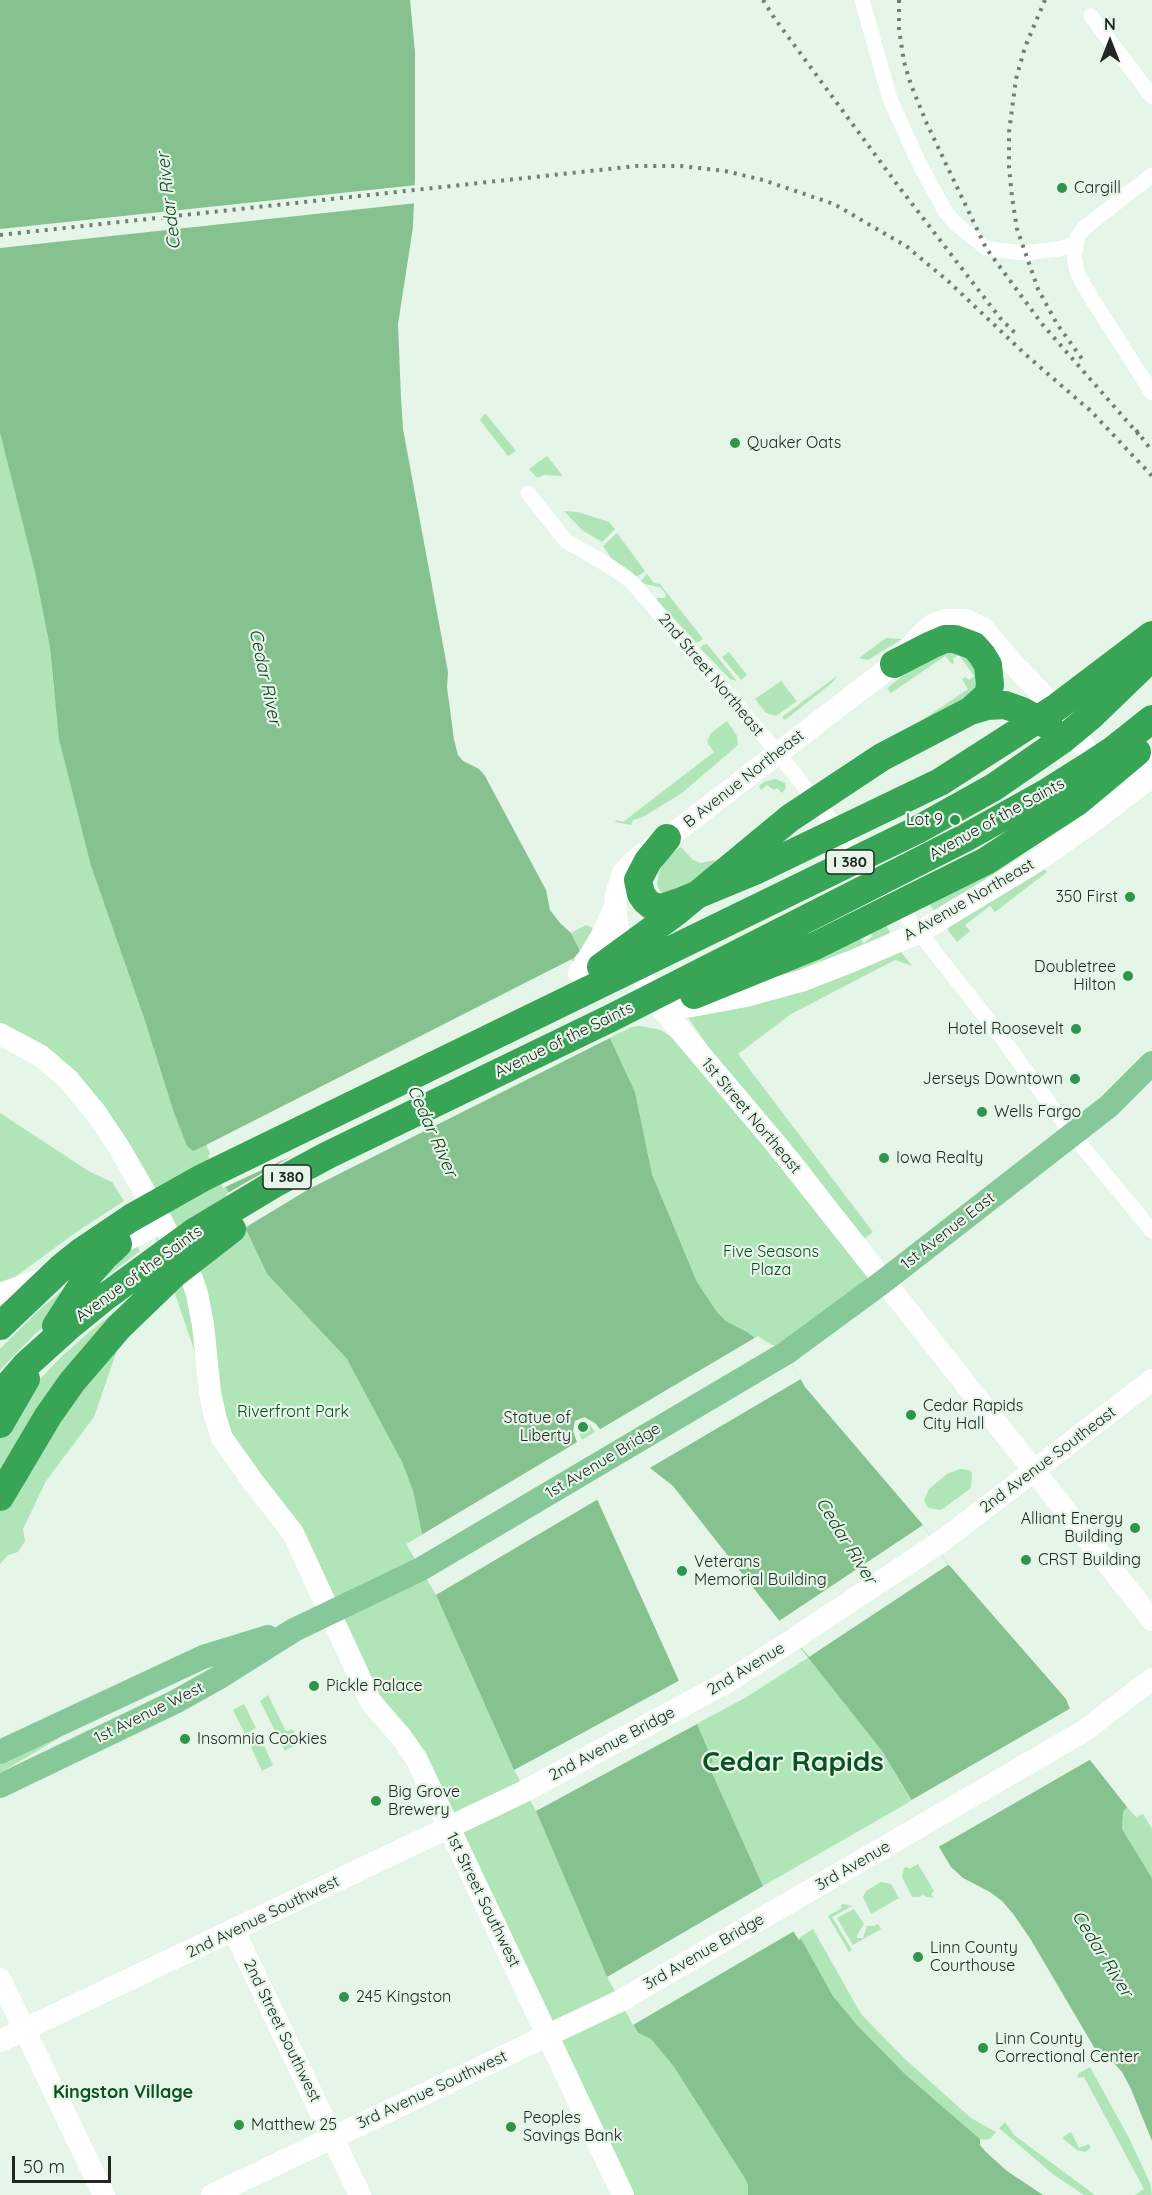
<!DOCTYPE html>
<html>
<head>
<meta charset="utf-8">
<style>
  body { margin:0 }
  #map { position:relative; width:1152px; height:2195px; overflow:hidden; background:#e5f5e7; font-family:Quicksand,sans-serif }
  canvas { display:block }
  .north { position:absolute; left:1080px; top:12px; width:60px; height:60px; -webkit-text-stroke:4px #e5f5e7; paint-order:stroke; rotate:0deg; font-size:16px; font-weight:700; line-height:24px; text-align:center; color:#212722 }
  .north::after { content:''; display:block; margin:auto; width:21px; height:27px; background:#212722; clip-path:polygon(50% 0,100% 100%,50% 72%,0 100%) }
  .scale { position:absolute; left:12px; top:2156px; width:99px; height:27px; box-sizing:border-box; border:3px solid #212722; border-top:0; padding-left:8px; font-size:18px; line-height:21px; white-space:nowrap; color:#212722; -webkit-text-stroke:4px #e5f5e7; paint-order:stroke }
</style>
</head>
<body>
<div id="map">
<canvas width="1152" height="2195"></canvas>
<div class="north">N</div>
<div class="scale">50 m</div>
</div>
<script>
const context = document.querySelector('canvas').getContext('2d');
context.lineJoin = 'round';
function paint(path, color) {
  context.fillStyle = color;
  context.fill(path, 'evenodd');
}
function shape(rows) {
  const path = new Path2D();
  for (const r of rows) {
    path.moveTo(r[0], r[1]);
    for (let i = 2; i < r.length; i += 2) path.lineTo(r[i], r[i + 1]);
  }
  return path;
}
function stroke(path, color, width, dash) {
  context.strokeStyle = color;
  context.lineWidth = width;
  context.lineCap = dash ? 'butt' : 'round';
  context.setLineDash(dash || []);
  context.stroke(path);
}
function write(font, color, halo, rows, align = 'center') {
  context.font = font + ' Quicksand,sans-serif';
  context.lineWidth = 4.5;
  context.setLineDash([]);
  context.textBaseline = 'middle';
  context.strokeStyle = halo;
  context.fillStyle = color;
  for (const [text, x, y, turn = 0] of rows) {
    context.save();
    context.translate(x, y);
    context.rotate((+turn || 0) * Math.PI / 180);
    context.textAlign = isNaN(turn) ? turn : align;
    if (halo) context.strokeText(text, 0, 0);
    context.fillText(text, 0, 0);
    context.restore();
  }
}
paint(shape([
  [484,414,486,414,516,451,508,456,483,424,480,420],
  [0,433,35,572,50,648,54,691,91,866,145,1021,173,1110,206,1145,267,1274,347,1359,354,1370,402,1462,413,1491,422,1534,406,1544,436,1595,514,1770,536,1811,607,1977,638,2033,651,2039,674,2067,746,2180,748,2185,748,2195,623,2195,491,1914,213,1406,136,1178,96,1113,0,1034],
  [547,456,563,476,544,475,537,478,529,469],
  [564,511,578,512,609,522,615,529,602,542,582,530],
  [617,533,645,571,640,575,636,576,611,558,603,546],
  [647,574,654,583,660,584,703,639,697,643,657,601,656,598,665,598,666,594,660,587,645,584,641,581],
  [886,638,902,639,868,660,859,658],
  [707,644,737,681,730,679,700,648,703,645],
  [954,647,979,667,974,697,918,723,968,689,962,679,965,677,969,680,974,676,959,655,953,658,954,663,952,664,945,656,891,693,887,688,932,653],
  [729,652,747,675,741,680,722,657],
  [837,676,833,682,785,720,782,717],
  [781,681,797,701,776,716,766,713,755,699],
  [727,721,737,736,738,745,682,793,643,817,633,820,631,825,615,822,616,820,623,822,714,752,707,742,711,733],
  [775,779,785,783,786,788,782,793,777,788,774,790,767,785,761,790,759,786,764,782],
  [1055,832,936,914,927,900],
  [681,847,693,860,700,863,715,860,717,863,697,886,662,894,657,885,659,872,667,857],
  [1043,867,1047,872,995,912,990,906,965,925,970,931,957,942,947,929,949,926],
  [884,921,892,936,793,975,736,985,858,936,864,943,873,936,867,929],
  [586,925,595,929,580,951,571,933],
  [901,952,912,966,895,960,791,1014,738,1054,873,1232,864,1239,802,1158,712,1052,687,1016],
  [640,1026,661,1030,674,1039,884,1281,785,1352,768,1347,747,1332,726,1321,717,1312,697,1282,652,1174,635,1092,609,1038,632,1027],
  [0,1113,90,1172,112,1182,124,1201,75,1233,11,1280,0,1284],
  [137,1245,140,1251,83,1294,95,1273],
  [76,1279,63,1310,35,1334,0,1370,0,1349,39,1310],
  [149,1285,0,1478,0,1438,18,1402,62,1356,94,1328],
  [124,1330,94,1417,46,1481,23,1529,25,1541,18,1552,8,1555,0,1564,0,1512,34,1450],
  [582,1423,590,1425,595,1432,582,1440,578,1430,579,1425],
  [960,1469,969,1470,972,1473,971,1488,941,1510,928,1508,924,1500,929,1489,947,1474],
  [809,1657,882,1751,911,1801,763,1886,708,1764,713,1762,696,1724,745,1698],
  [268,1695,286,1731,293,1730,299,1743,285,1751,260,1701],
  [244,1704,256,1728,245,1734,233,1710],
  [58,1735,59,1738,0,1773,0,1760],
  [262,1741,273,1765,262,1771,251,1747],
  [1127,1807,1136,1817,1143,1814,1152,1829,1152,1878,1122,1829,1123,1812],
  [918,1864,934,1891,931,1894,934,1898,927,1897,923,1895,919,1897,912,1897,902,1877,904,1868,907,1867,909,1869],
  [881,1882,891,1884,899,1898,871,1914,863,1897,866,1891],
  [843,1904,852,1906,832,1917,852,1950,849,1952,828,1916,842,1908,841,1905],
  [854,1909,864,1924,857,1935,857,1938,863,1938,867,1926,874,1926,878,1924,881,1929,853,1945,837,1918],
  [813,1929,861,2014,905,2059,971,2118,996,2132,991,2138,985,2140,980,2139,906,2075,857,2025,833,1996,799,1938],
  [1090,2067,1129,2138,1150,2183,1152,2195,1135,2195,1144,2189,1084,2077,1077,2078,1078,2074],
  [1005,2122,1014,2135,1095,2195,1084,2195,1054,2175,999,2128],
  [1071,2132,1079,2148,1089,2144,1091,2148,1085,2152,1077,2150,1063,2139,1064,2136]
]), '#b0e5b8');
paint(shape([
  [0,0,410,0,415,52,415,177,413,227,398,324,401,398,403,429,448,672,447,687,454,740,458,755,463,761,479,769,485,776,546,890,550,910,560,923,571,933,580,951,573,959,635,1092,652,1174,697,1282,717,1312,726,1321,747,1332,768,1347,785,1352,805,1387,923,1525,948,1565,950,1566,1066,1699,1090,1760,1127,1807,1123,1812,1122,1829,1152,1878,1152,2141,1131,2089,1122,2072,1114,2063,1098,2054,1031,1940,1014,1915,1002,1901,990,1892,963,1878,951,1867,882,1751,673,1486,600,1429,595,1423,584,1417,575,1421,573,1431,597,1499,679,1681,713,1762,708,1764,763,1886,799,1940,801,1939,833,1996,857,2025,906,2075,980,2139,980,2145,986,2152,1007,2171,1043,2195,748,2195,748,2185,746,2180,674,2067,651,2039,638,2033,607,1977,536,1811,514,1770,436,1595,406,1544,422,1534,413,1491,402,1462,347,1359,267,1274,206,1145,193,1151,187,1146,173,1110,145,1021,91,866,59,739,50,648,35,572,0,433]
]), '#85c290');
paint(shape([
  [417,185,417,203,0,248,0,229],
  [572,959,578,971,580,970,612,1037,309,1189,243,1229,226,1194,292,1156,223,1188,208,1156,210,1154,206,1145],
  [758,1336,770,1344,782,1348,801,1379,648,1469,597,1431],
  [579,1441,600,1498,436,1595,406,1544],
  [923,1525,948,1565,809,1657,779,1621],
  [682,1679,699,1723,536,1811,514,1770],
  [1071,1708,1080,1723,1093,1758,935,1849,908,1802],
  [765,1885,796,1930,633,2025,607,1977]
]), '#e5f5e7');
stroke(shape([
  [862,0,890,99,918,161,945,211,955,223,986,248,996,250,1025,253,1059,249,1075,244],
  [1091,16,1152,97],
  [1152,175,1084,228,1078,236,1074,255,1077,272,1084,286,1152,393],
  [528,493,566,541,606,564,627,578,637,588,777,752,996,1030,1072,1134,1152,1231]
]), '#fff', 15);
stroke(shape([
  [1152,761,1137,767,1125,769,1116,769,1100,764,1094,760,1044,696,1017,668,983,628,966,620,946,620,934,624,925,631,894,664,678,830,636,859,623,873,616,895,615,907,618,930,624,946,662,1009,776,1144,1152,1620],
  [579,973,600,939,615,907],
  [662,1009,692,1006,746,996,801,981,850,962,918,933,1037,861,1095,820,1152,776],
  [0,1034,41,1056,68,1079,96,1113,120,1149,162,1222,192,1279,197,1294,203,1325,210,1392,215,1416,222,1438,254,1483,293,1533,371,1702,402,1738,416,1758,623,2195],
  [105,1251,162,1222],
  [0,1294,48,1277],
  [234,1931,360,2195],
  [0,1979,104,2195],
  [0,2041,525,1791,727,1682,794,1639,945,1539,1152,1380],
  [212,2195,620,2001,1084,1731,1152,1679]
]), '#fff', 22);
stroke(shape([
  [0,1752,203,1657,268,1637],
  [0,1786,175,1702,218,1678,294,1630,421,1569,786,1353,884,1281,1109,1106,1152,1063]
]), '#87c89a', 24);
stroke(shape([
  [970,711,987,706,1005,705,1022,711,1049,726],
  [667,838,648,861,638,880,641,894,646,901,652,906,661,908,682,901,757,870,940,782,1057,707,1152,635],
  [601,967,675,913,790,818,882,757,970,711,988,695,990,685,988,665,982,655,974,646,955,639,945,639,931,645,894,664],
  [694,995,815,946,986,861,1077,802,1137,752],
  [0,1326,62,1267,82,1251,131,1218,202,1178,917,830,994,787,1062,740,1091,716,1152,657],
  [56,1326,90,1273,104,1257,118,1244],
  [0,1395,26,1365,67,1328,105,1297,194,1232,274,1184,328,1155,611,1018,965,838,1044,794,1090,765,1113,750,1152,719],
  [0,1424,26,1379],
  [0,1497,48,1416,72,1382,119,1327,174,1274,232,1229]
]), '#37a456', 28);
stroke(shape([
  [763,0,775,19,896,183,1000,318,1017,335],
  [899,0,899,29,904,62,911,85,927,124,986,248,1042,324,1140,436],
  [1045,0,1025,47,1016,79,1009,132,1009,167,1012,197,1017,229,1038,289,1057,324,1085,363],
  [0,235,636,166,681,166,725,171,763,180,834,204,906,246,948,281,1025,354,1093,413],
  [1088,408,1152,476],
  [1136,430,1152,451]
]), '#737d74', 4, [3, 6]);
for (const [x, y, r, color] of [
  [1062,188,6,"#2e964c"],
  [735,443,6,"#2e964c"],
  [955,820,6,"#2e964c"],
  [1130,897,6,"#2e964c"],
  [1128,976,6,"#2e964c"],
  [1076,1029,6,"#2e964c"],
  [1075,1079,6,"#2e964c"],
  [982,1112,6,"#2e964c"],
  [884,1158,6,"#2e964c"],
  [911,1415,6,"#2e964c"],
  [583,1427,6,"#2e964c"],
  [1135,1528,6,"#2e964c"],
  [1026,1560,6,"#2e964c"],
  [682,1571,6,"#2e964c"],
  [314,1686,6,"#2e964c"],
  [185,1739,6,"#2e964c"],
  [376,1801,6,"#2e964c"],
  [918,1957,6,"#2e964c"],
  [344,1997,6,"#2e964c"],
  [983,2048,6,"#2e964c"],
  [239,2125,6,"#2e964c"],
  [511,2127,6,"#2e964c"]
]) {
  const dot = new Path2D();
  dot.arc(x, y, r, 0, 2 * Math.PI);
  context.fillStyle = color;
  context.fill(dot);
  stroke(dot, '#e5f5e7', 2);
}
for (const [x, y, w] of [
  [850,862,48],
  [287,1177,48]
]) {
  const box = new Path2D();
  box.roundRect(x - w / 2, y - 12, w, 24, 4.5);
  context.fillStyle = '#e5f5e7';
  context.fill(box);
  stroke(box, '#212722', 1.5);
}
write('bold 15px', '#212722', null, [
  ["I 380",850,862],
  ["I 380",287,1177]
]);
write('16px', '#212722', '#e5f5e7', [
  ["Cargill",1074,188],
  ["Quaker Oats",747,443],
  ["Lot 9",943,820,"right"],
  ["350 First",1118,897,"right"],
  ["Doubletree",1116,967,"right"],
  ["Hilton",1116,985,"right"],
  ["Hotel Roosevelt",1064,1029,"right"],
  ["Jerseys Downtown",1063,1079,"right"],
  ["Wells Fargo",994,1112],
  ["Iowa Realty",896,1158],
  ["Cedar Rapids",923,1406],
  ["City Hall",923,1424],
  ["Statue of",571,1418,"right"],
  ["Liberty",571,1436,"right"],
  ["Alliant Energy",1123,1519,"right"],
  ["Building",1123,1537,"right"],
  ["CRST Building",1038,1560],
  ["Veterans",694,1562],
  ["Memorial Building",694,1580],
  ["Pickle Palace",326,1686],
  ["Insomnia Cookies",197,1739],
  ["Big Grove",388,1792],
  ["Brewery",388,1810],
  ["Linn County",930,1948],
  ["Courthouse",930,1966],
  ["245 Kingston",356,1997],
  ["Linn County",995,2039],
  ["Correctional Center",995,2057],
  ["Peoples",523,2118],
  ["Savings Bank",523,2136],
  ["Matthew 25",251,2125]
], 'left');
write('16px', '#212722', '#e5f5e7', [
  ["2nd Street Northeast",711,675,50],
  ["B Avenue Northeast",744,779,-38],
  ["Avenue of the Saints",997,819,-29],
  ["A Avenue Northeast",969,900,-30],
  ["Avenue of the Saints",564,1040,-26],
  ["1st Street Northeast",751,1116,50],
  ["1st Avenue East",948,1231,-38],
  ["Avenue of the Saints",139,1274,-36],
  ["2nd Avenue Southeast",1048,1460,-37],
  ["1st Avenue Bridge",603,1461,-31],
  ["2nd Avenue",746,1669,-31],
  ["1st Avenue West",149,1713,-26],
  ["2nd Avenue Bridge",612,1744,-28],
  ["3rd Avenue",853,1866,-30],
  ["1st Street Southwest",483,1900,64],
  ["2nd Avenue Southwest",263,1917,-26],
  ["3rd Avenue Bridge",704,1952,-30],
  ["2nd Street Southwest",282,2031,64],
  ["3rd Avenue Southwest",432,2090,-25]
]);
write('16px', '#054d1f', '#e5f5e7', [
  ["Five Seasons",771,1252],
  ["Plaza",771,1270],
  ["Riverfront Park",293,1412]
]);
write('italic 18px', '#13401f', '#e5f5e7', [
  ["Cedar River",169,201,-97],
  ["Cedar River",265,677,78],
  ["Cedar River",432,1131,66],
  ["Cedar River",846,1541,58],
  ["Cedar River",1102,1954,58]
]);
write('bold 18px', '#0c5123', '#e5f5e7', [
  ["Kingston Village",123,2093]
]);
write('bold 28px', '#0c5123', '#e5f5e7', [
  ["Cedar Rapids",793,1763]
]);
</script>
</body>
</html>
